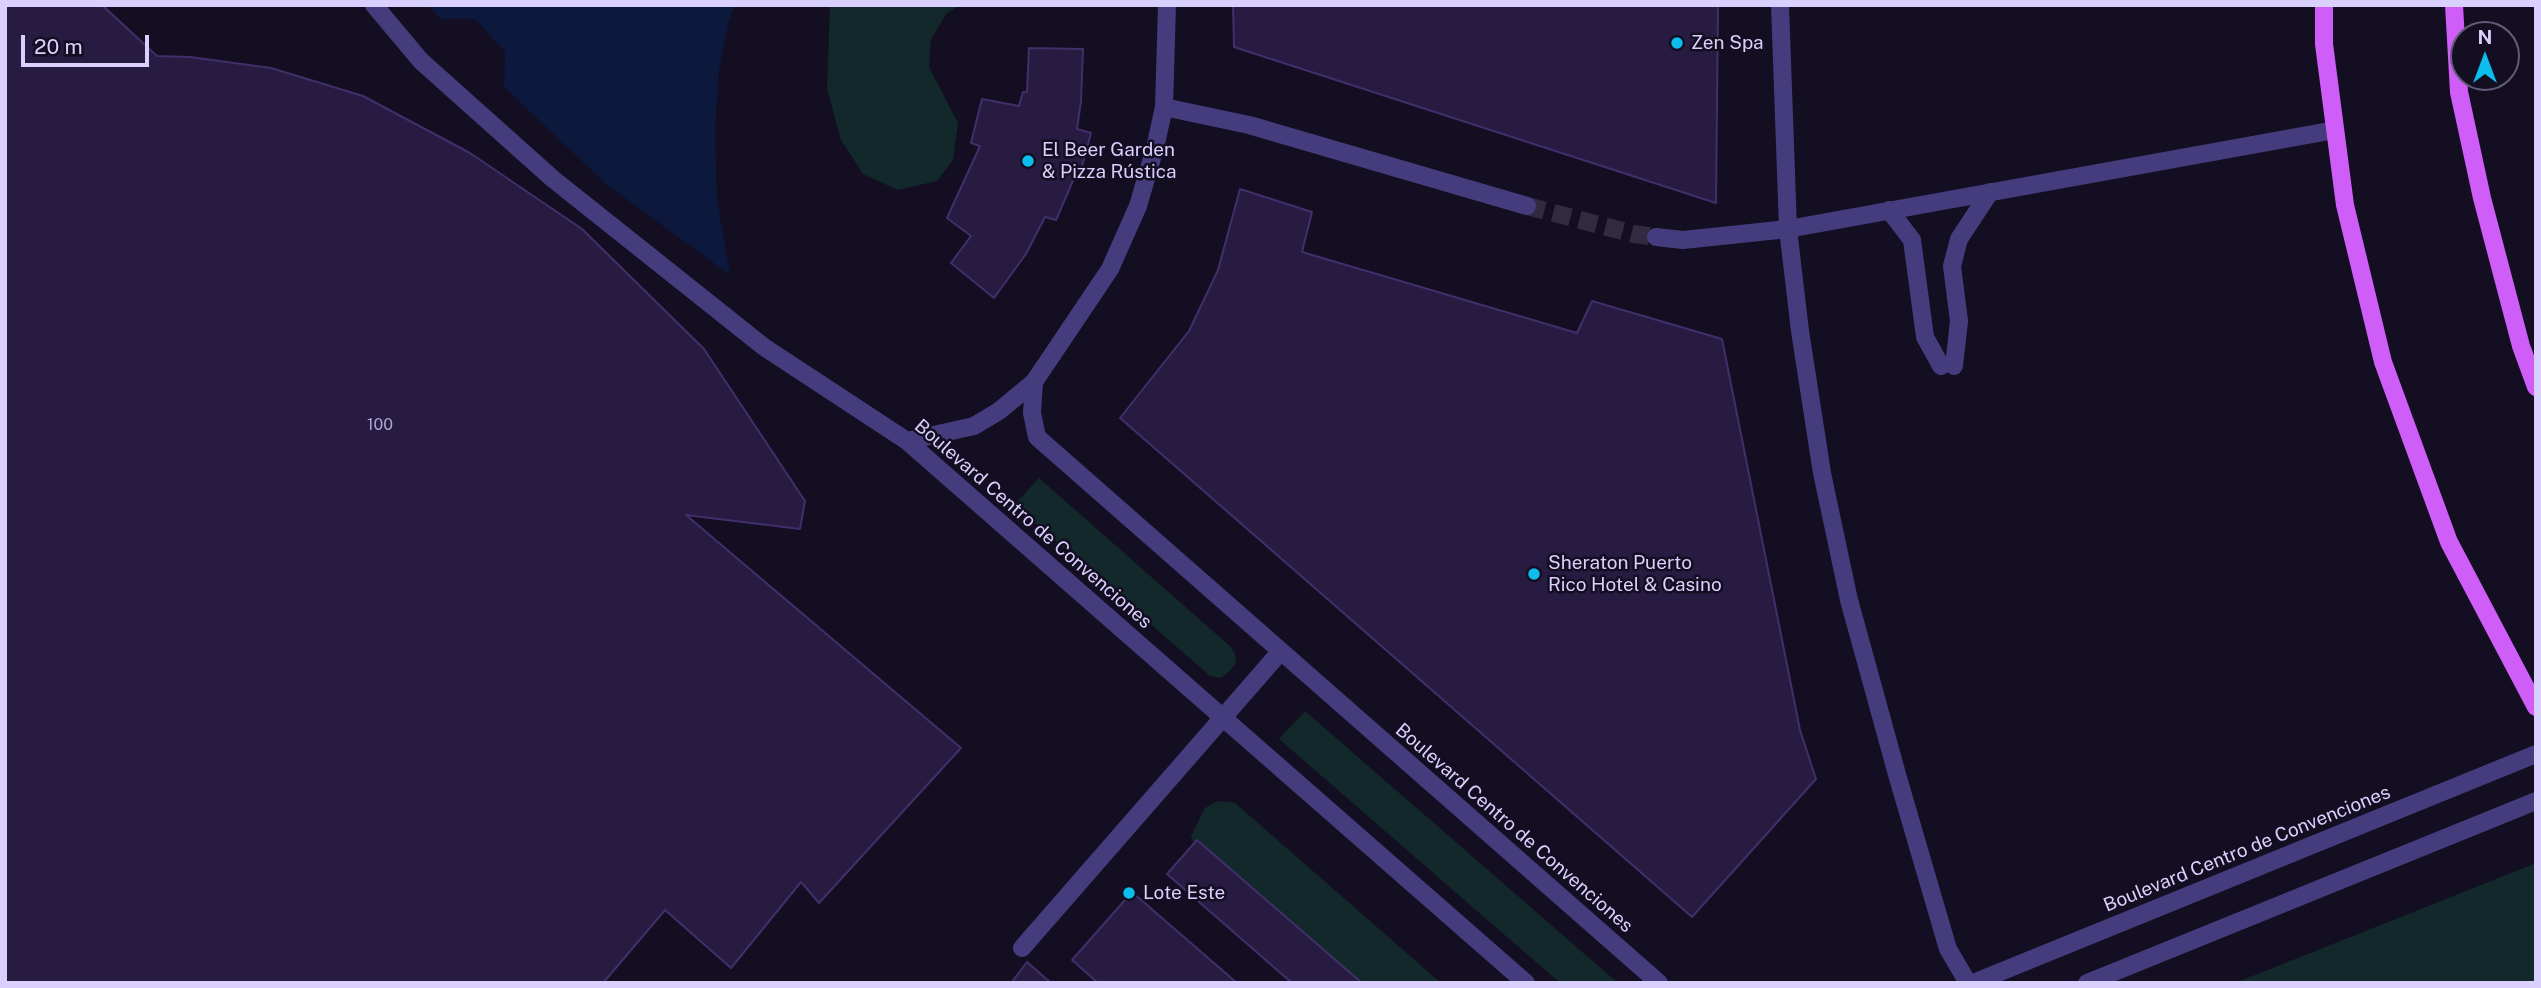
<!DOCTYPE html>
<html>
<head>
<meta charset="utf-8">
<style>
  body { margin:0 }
  #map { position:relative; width:2541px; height:988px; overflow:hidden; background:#130e21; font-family:"Public Sans",sans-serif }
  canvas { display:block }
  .frame { position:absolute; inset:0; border:7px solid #dad0fd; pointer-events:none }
  .north { position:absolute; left:2450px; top:21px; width:70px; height:70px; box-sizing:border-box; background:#130e21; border:2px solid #635c79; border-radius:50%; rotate:0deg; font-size:19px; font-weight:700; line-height:28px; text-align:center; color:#dad0fd }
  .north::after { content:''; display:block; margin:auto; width:24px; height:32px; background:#0cbded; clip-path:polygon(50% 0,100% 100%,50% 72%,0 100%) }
  .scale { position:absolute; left:21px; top:35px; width:128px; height:32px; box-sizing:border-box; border:4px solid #dad0fd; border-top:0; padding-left:9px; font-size:21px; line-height:24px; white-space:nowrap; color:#dad0fd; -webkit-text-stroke:5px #130e21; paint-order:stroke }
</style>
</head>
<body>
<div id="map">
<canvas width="2541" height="988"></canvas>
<div class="frame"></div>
<div class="north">N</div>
<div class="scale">20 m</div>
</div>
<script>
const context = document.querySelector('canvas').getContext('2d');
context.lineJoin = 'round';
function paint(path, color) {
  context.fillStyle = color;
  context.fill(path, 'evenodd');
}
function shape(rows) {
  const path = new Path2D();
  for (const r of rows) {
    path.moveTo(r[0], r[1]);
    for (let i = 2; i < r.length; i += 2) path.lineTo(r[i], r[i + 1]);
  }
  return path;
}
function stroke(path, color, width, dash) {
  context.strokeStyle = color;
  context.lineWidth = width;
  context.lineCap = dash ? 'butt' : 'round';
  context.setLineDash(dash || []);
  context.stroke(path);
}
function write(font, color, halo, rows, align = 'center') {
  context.font = font + ' "Public Sans",sans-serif';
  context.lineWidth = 5;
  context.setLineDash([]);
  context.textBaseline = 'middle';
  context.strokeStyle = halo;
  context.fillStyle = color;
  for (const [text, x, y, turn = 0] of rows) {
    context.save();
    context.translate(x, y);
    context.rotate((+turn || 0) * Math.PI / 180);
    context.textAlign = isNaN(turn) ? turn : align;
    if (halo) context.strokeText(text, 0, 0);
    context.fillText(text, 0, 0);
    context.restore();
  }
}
paint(shape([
  [830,5,960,5,947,13,931,39,929,67,958,123,953,160,937,181,898,190,863,174,841,140,827,89],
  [1039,478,1231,647,1235,654,1236,663,1230,671,1221,678,1210,676,1014,505],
  [1305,711,1618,983,1560,983,1279,739],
  [1218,801,1235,803,1441,983,1348,983,1195,849,1191,836,1205,808],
  [2536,863,2536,983,2235,983]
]), '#12282a');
paint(shape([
  [429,5,735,5,729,21,719,70,715,129,717,199,730,275,606,184,504,87,505,52,475,19,440,19]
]), '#0c183c');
const building = shape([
  [5,5,102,5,157,56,190,57,271,68,363,96,470,153,582,229,704,349,805,501,800,529,686,515,961,748,819,903,801,882,731,968,665,910,603,983,5,983,5,5],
  [1233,5,1718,5,1716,203,1234,47,1233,5],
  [1029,48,1083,49,1081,101,1077,129,1091,133,1079,177,1075,176,1056,220,1045,217,1026,254,994,298,951,263,971,236,947,218,980,146,971,143,982,99,1019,106,1023,92,1027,92,1029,48],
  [1240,189,1312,212,1302,252,1577,333,1592,301,1722,339,1800,730,1816,779,1692,917,1120,418,1189,331,1218,270,1240,189],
  [1197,840,1362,983,1292,983,1167,874,1197,840],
  [1132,892,1237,983,1098,983,1072,960,1132,892],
  [1027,962,1051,983,1011,983,1027,962]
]);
paint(building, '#271b41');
stroke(building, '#412f6b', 2);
stroke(shape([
  [1527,206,1634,234,1656,237]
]), '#312b42', 18, [18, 9]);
stroke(shape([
  [374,5,421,61,553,179,764,347,907,441,1526,983],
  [1780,5,1788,229,1800,331,1822,473,1849,600,1898,778,1948,949,1968,983],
  [1164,107,1249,125,1527,206],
  [1889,210,1912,240,1925,337,1941,366],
  [1656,237,1683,240,1788,229,2335,130],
  [1954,366,1959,321,1952,266,1959,239,1990,192],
  [1034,382,1032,413,1037,437,1659,983],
  [907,441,974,426,999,411,1034,382,1110,269,1138,206,1155,148,1164,107,1167,5],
  [1022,948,1281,651],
  [1973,983,2536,754],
  [2087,983,2536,801]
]), '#453c7d', 18);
stroke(shape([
  [2324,5,2324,44,2345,205,2383,362,2449,542,2536,707],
  [2454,5,2459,92,2482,198,2521,346,2536,387]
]), '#cf5df7', 18);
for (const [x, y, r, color] of [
  [1677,43,7,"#0cbded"],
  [1028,161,7,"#0cbded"],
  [1534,574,7,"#0cbded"],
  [1129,893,7,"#0cbded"]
]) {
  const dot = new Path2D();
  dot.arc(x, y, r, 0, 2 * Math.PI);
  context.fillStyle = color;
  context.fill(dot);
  stroke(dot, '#130e21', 2.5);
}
write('16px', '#ada3ce', null, [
  ["100",380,425]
]);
write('19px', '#dad0fd', '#130e21', [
  ["Zen Spa",1691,43],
  ["El Beer Garden",1042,150],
  ["& Pizza Rústica",1042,172],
  ["Sheraton Puerto",1548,563],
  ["Rico Hotel & Casino",1548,585],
  ["Lote Este",1143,893]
], 'left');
write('19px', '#dad0fd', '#130e21', [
  ["Boulevard Centro de Convenciones",1033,524,41],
  ["Boulevard Centro de Convenciones",1514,828,41],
  ["Boulevard Centro de Convenciones",2247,849,-22]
]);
</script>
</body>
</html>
